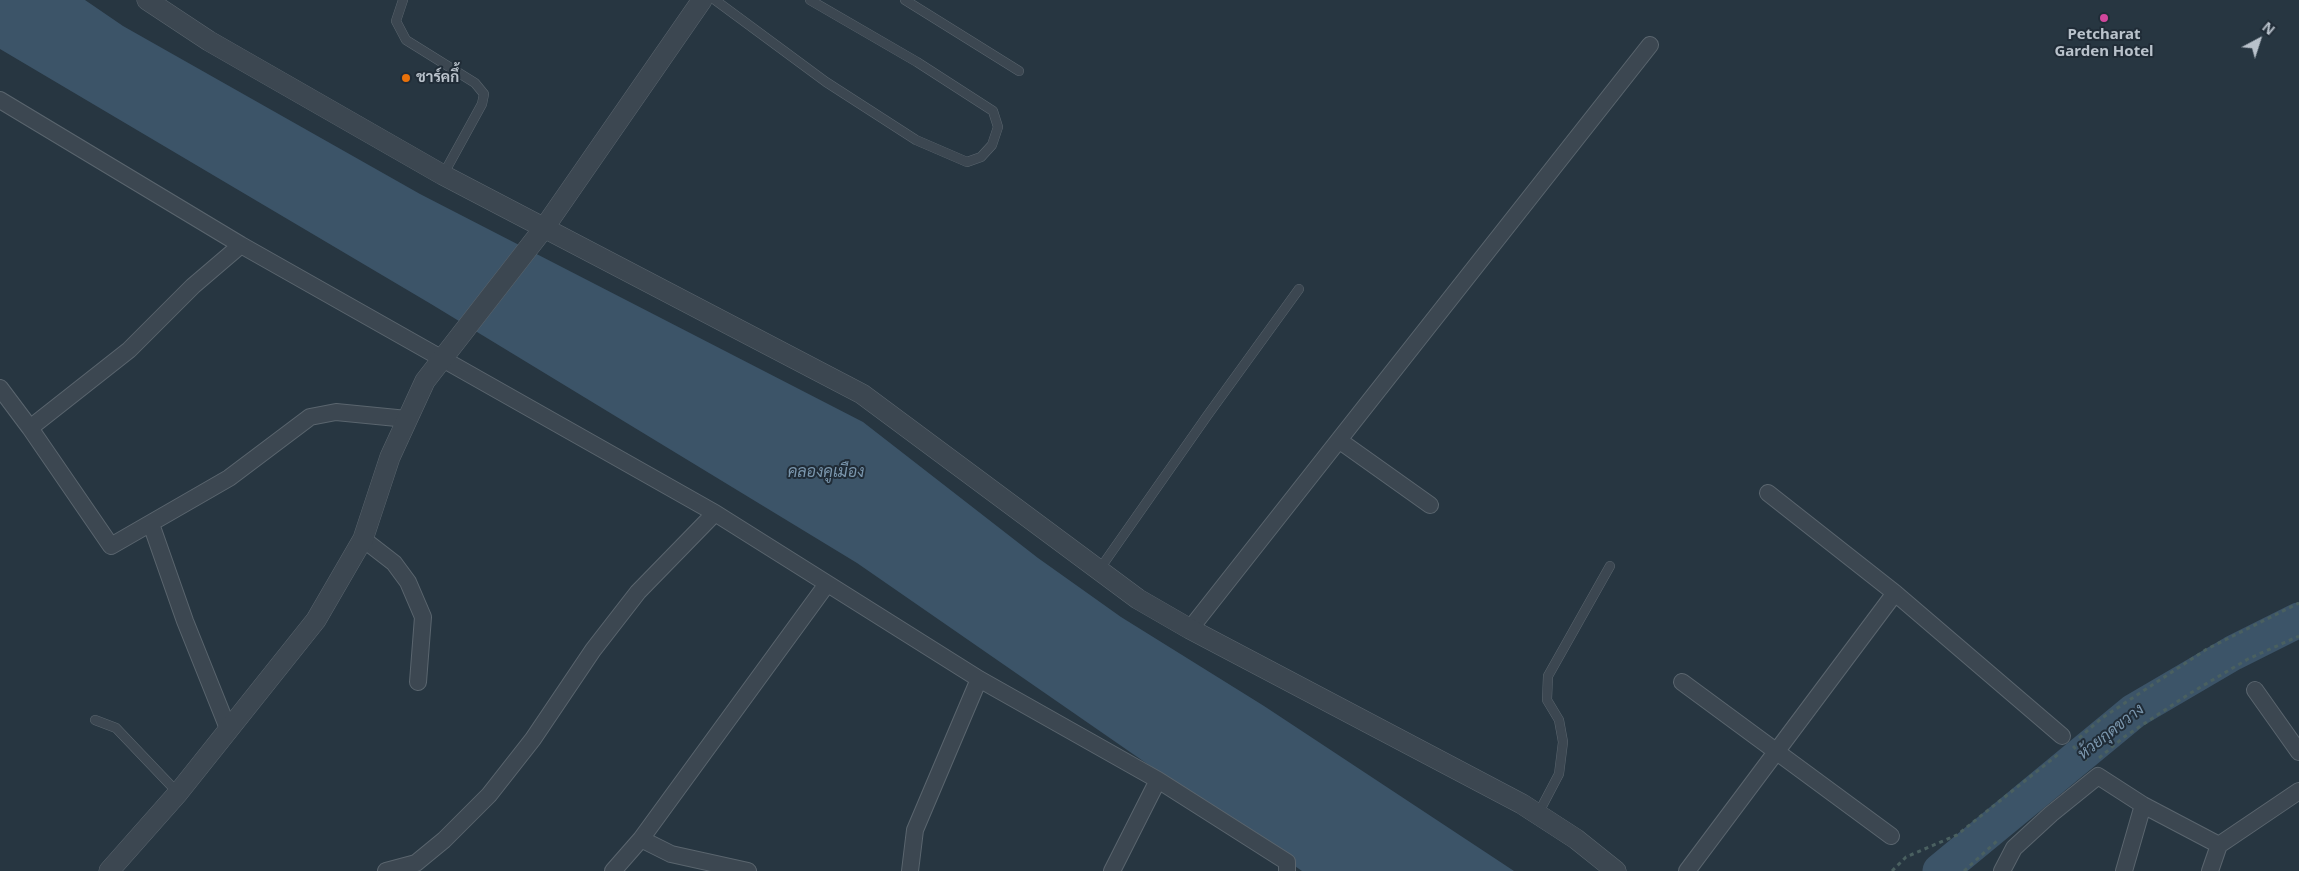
<!DOCTYPE html>
<html>
<head>
<meta charset="utf-8">
<style>
  body { margin:0 }
  #map { position:relative; width:2299px; height:871px; overflow:hidden; background:#273641; font-family:"Noto Sans",sans-serif }
  canvas { display:block }
  .north { position:absolute; left:2234px; top:15px; width:50px; height:50px; -webkit-text-stroke:4px #202c37; paint-order:stroke; rotate:40deg; font-size:14px; font-weight:700; line-height:20px; text-align:center; color:#b9c2cb }
  .north::after { content:''; display:block; margin:auto; width:18px; height:22px; background:#b9c2cb; clip-path:polygon(50% 0,100% 100%,50% 72%,0 100%) }
</style>
</head>
<body>
<div id="map">
<canvas width="2299" height="871"></canvas>
<div class="north">N</div>
</div>
<script>
const context = document.querySelector('canvas').getContext('2d');
context.lineJoin = 'round';
function paint(path, color) {
  context.fillStyle = color;
  context.fill(path, 'evenodd');
}
function shape(rows) {
  const path = new Path2D();
  for (const r of rows) {
    path.moveTo(r[0], r[1]);
    for (let i = 2; i < r.length; i += 2) path.lineTo(r[i], r[i + 1]);
  }
  return path;
}
function stroke(path, color, width, dash) {
  context.strokeStyle = color;
  context.lineWidth = width;
  context.lineCap = dash ? 'butt' : 'round';
  context.setLineDash(dash || []);
  context.stroke(path);
}
function write(font, color, halo, rows, align = 'center') {
  context.font = font + ' "Noto Sans",Sarabun,sans-serif';
  context.lineWidth = 4;
  context.setLineDash([]);
  context.textBaseline = 'middle';
  context.strokeStyle = halo;
  context.fillStyle = color;
  for (const [text, x, y, turn = 0] of rows) {
    context.save();
    context.translate(x, y);
    context.rotate((+turn || 0) * Math.PI / 180);
    context.textAlign = isNaN(turn) ? turn : align;
    if (halo) context.strokeText(text, 0, 0);
    context.fillText(text, 0, 0);
    context.restore();
  }
}
paint(shape([
  [0,0,85,0,123,26,420,194,863,422,1038,558,1121,617,1264,706,1514,871,1302,871,857,563,431,304,0,49]
]), '#3c5468');
stroke(shape([
  [1940,871,2134,711,2233,653,2299,620]
]), '#3c5468', 35);
const service = shape([
  [403,0,396,21,406,40,475,83,484,94,482,104,443,175],
  [715,0,826,82,916,140,967,162,981,157,992,145,998,127,993,111,917,62,810,0],
  [905,0,1019,71],
  [1099,570,1207,416,1299,289],
  [95,720,116,728,178,793],
  [1538,814,1559,774,1563,742,1559,720,1547,700,1548,676,1610,566]
]);
const minor = shape([
  [0,100,241,245,715,513,979,679,1158,780,1287,862,1287,871],
  [0,388,30,428,111,546,229,478,310,417,336,412,407,419],
  [30,428,129,350,193,286,241,245],
  [1340,441,1430,505],
  [1768,493,1895,593,2062,736],
  [151,524,185,621,229,731],
  [363,539,394,563,408,582,423,617,418,682],
  [1190,629,1650,45],
  [1682,682,1891,836],
  [2255,690,2299,752],
  [641,839,671,854,748,871],
  [386,871,416,863,444,840,489,795,533,739,593,650,638,592,715,513],
  [613,871,641,839,827,584],
  [910,871,915,830,979,679],
  [1112,871,1158,780],
  [1687,871,1895,593],
  [2002,871,2014,848,2051,814,2098,776,2143,805,2219,845],
  [2124,871,2143,805],
  [2210,871,2219,845,2299,791]
]);
const tertiary = shape([
  [147,0,209,41,443,175,862,394,1138,599,1190,629,1522,804,1576,839,1616,871],
  [109,871,178,793,316,620,363,539,390,457,425,381,544,228,702,0]
]);
stroke(service, '#5a656e', 10);
stroke(minor, '#5a656e', 18);
stroke(tertiary, '#5a656e', 21);
stroke(shape([
  [2079,738,2102,718,2207,649,2299,603],
  [2073,746,2088,762],
  [2099,758,2124,737,2189,694,2248,659,2299,636],
  [1892,871,1906,857,1957,835,2060,753],
  [1964,871,1997,841]
]), '#4a6060', 3, [4, 4]);
stroke(service, '#3c4751', 9);
stroke(minor, '#3c4751', 16);
stroke(tertiary, '#3c4751', 20);
for (const [x, y, r, color] of [
  [2104,18,5,"#d1479c"],
  [406,78,5,"#e8710a"]
]) {
  const dot = new Path2D();
  dot.arc(x, y, r, 0, 2 * Math.PI);
  context.fillStyle = color;
  context.fill(dot);
  stroke(dot, '#202c37', 2);
}
write('bold 15px', '#b9c2cb', '#202c37', [
  ["Petcharat",2104,35],
  ["Garden Hotel",2104,52],
  ["ชาร์คกึ้",416,78,"left"]
]);
write('italic 16px', '#7a96ad', '#202c37', [
  ["คลองคูเมือง",826,472],
  ["ห้วยกุดขวาง",2111,732,-38]
]);
</script>
</body>
</html>
